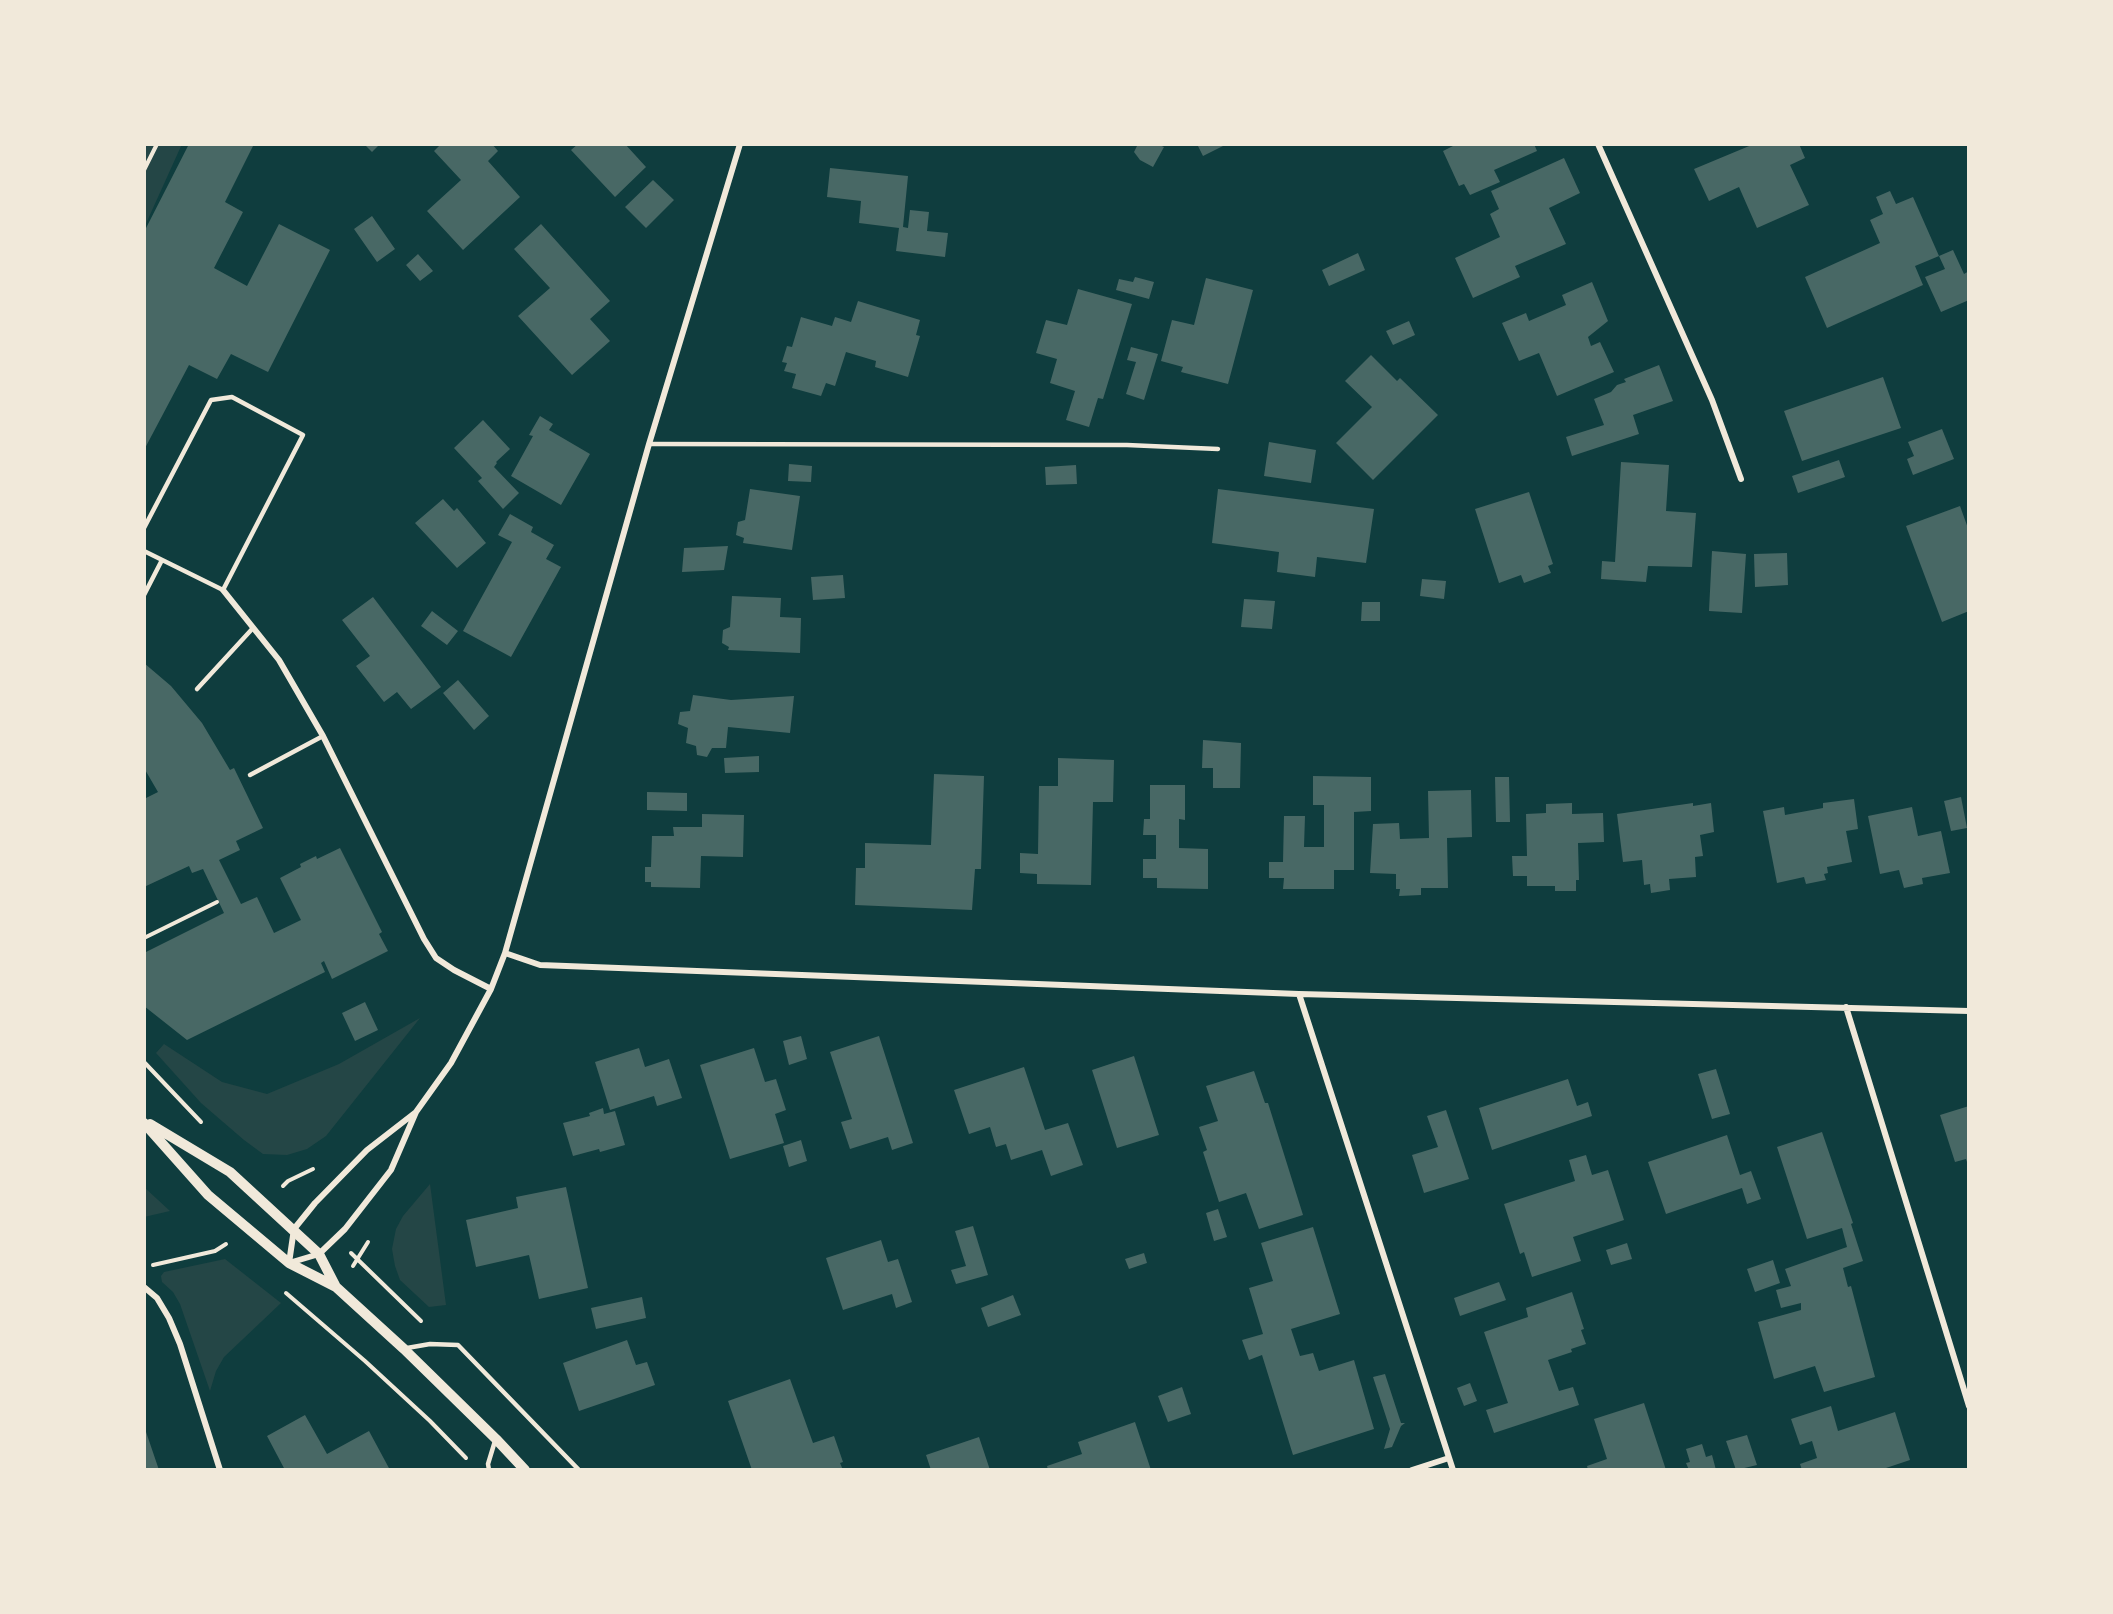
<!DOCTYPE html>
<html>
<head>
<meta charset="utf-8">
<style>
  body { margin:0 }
  #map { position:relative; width:2113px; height:1614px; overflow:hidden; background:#0f3d3e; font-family:"Alegreya Sans",sans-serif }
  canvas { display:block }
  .frame { position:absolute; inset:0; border:146px solid #f1e9da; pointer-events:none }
</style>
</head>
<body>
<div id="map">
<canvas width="2113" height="1614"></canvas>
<div class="frame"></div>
</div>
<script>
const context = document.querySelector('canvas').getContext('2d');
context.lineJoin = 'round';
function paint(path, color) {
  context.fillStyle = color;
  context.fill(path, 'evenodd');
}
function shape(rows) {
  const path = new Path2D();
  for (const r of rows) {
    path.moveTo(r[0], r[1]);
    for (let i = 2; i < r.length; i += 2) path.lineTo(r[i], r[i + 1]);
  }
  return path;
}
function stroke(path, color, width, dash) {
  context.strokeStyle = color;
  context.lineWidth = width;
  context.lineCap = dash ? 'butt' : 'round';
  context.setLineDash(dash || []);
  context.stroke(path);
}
paint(shape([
  [144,144,182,144,144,228],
  [420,1018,326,1136,307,1149,287,1155,263,1154,244,1140,201,1103,156,1053,164,1044,222,1082,267,1094,339,1064],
  [430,1184,446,1305,429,1307,400,1280,395,1266,392,1249,396,1229,403,1216],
  [144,1187,170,1211,144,1217],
  [225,1259,281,1303,224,1357,216,1371,210,1391,180,1304,173,1292,162,1282,161,1276,164,1272]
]), '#244646');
paint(shape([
  [189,144,254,144,225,202,243,212,214,268,247,286,279,224,330,250,268,372,231,354,217,379,189,365,144,450,144,232],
  [364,144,380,144,372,152],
  [441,144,492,144,498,151,488,161,520,197,463,250,427,211,461,180,434,151],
  [578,144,625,144,646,167,615,197,571,150],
  [1138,144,1157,144,1164,147,1153,167,1140,160,1134,152],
  [1197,144,1227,144,1203,156],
  [1457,144,1534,144,1537,151,1494,170,1500,182,1470,195,1464,184,1459,186,1443,151],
  [1754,144,1799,144,1805,158,1790,165,1809,205,1757,228,1739,187,1709,201,1694,169],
  [1564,158,1580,193,1549,208,1566,244,1515,266,1520,277,1473,298,1455,258,1500,237,1490,214,1499,209,1491,191],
  [830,168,908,176,903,227,908,228,910,210,929,212,927,231,948,233,945,257,896,251,899,228,859,223,861,201,827,197],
  [653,180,674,200,646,228,625,207],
  [1890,191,1896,204,1913,197,1939,256,1915,266,1923,285,1827,328,1805,277,1880,243,1870,220,1883,214,1876,197],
  [372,216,395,249,377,262,354,229],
  [541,224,610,301,590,319,610,341,572,375,518,316,550,288,514,249],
  [1953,250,1964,274,1969,271,1969,300,1941,312,1925,277,1945,269,1939,256],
  [1358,253,1365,270,1329,286,1322,270],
  [418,254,433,271,420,281,406,265],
  [1135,277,1154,282,1149,299,1116,290,1119,279,1133,282],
  [1206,278,1253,290,1228,384,1181,372,1183,367,1161,361,1172,320,1194,325],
  [1592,282,1608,321,1588,337,1591,346,1600,342,1614,372,1557,396,1539,353,1519,361,1502,323,1526,313,1529,321,1566,305,1562,295],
  [1078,289,1132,304,1103,399,1098,398,1089,427,1066,420,1075,391,1050,383,1057,359,1036,353,1046,320,1067,325],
  [858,301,920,320,916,335,920,336,908,377,875,367,876,361,846,352,835,386,826,383,821,396,792,388,796,374,784,371,787,363,782,362,787,346,792,347,801,317,832,326,835,317,851,322],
  [1409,321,1415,335,1393,345,1386,331],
  [1131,347,1158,354,1144,400,1126,394,1136,362,1127,360],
  [1371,355,1397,381,1400,378,1438,415,1373,480,1336,443,1372,407,1345,381],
  [1659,365,1673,401,1633,415,1639,434,1572,456,1566,437,1604,425,1594,399,1611,392,1617,385,1626,382,1624,379],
  [1883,377,1901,428,1802,461,1784,411],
  [540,416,553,424,549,430,590,454,561,505,511,476,533,436,529,435],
  [483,420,510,449,496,462,497,463,494,467,519,493,503,509,478,481,482,478,454,448],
  [1942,429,1954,459,1913,475,1907,459,1914,456,1908,442],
  [1269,442,1316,450,1311,483,1264,476],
  [1839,460,1845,477,1798,493,1792,476],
  [1621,462,1669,465,1666,511,1696,513,1692,567,1648,566,1646,582,1601,579,1602,561,1615,562],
  [789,464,812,466,811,482,788,481],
  [1076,465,1077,484,1046,485,1045,467],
  [750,489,800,496,792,550,743,543,744,538,736,535,738,522,745,520],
  [1218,489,1374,509,1366,563,1317,557,1315,577,1277,572,1279,552,1212,543],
  [1529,492,1553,564,1548,566,1551,573,1524,583,1521,575,1499,583,1475,509],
  [443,499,454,511,457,508,486,543,457,568,415,523],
  [1960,506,1969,531,1969,611,1942,622,1906,526],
  [510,514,533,527,531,532,554,545,546,559,561,567,511,657,463,631,512,542,498,535],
  [728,546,724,570,682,572,684,548],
  [1712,551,1746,554,1742,613,1709,611],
  [1787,553,1788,585,1755,587,1754,554],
  [843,575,845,598,813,600,811,577],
  [1422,579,1446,581,1444,599,1420,596],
  [732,596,781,598,780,617,801,618,800,653,728,650,729,647,722,643,723,630,730,627],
  [373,597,441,687,411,709,397,692,384,702,356,666,370,656,342,620],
  [1244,599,1275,601,1272,629,1241,627],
  [1362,602,1380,602,1380,621,1361,621],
  [432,611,458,631,447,645,421,626],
  [144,663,171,686,202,723,230,770,234,768,263,828,236,841,240,850,219,860,241,904,257,897,274,933,301,920,280,878,301,867,300,864,316,856,317,859,340,848,382,932,379,934,388,951,332,979,324,961,321,963,325,972,187,1040,144,1006,144,953,224,913,203,869,192,873,189,866,144,887,144,799,158,792,144,768],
  [458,680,489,716,474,730,443,693],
  [693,695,731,700,794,696,790,733,728,727,726,748,712,748,707,757,697,755,696,746,686,743,688,728,678,724,680,712,690,711],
  [1203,740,1241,743,1240,788,1213,788,1213,768,1202,768],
  [759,756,759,772,725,773,724,758],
  [1058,758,1114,760,1113,802,1093,802,1091,885,1037,884,1037,874,1020,873,1020,853,1038,854,1039,786,1058,786],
  [934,774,984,776,981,869,975,869,972,910,855,905,856,868,865,868,865,843,931,845],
  [1313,776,1371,777,1371,811,1354,812,1354,870,1334,870,1334,889,1283,889,1284,878,1269,878,1269,862,1283,862,1284,816,1305,816,1304,847,1324,847,1324,805,1313,805],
  [1495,777,1509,777,1510,822,1496,822],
  [1150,785,1185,785,1185,820,1179,819,1179,848,1208,849,1208,889,1157,888,1157,878,1143,878,1143,859,1156,859,1156,835,1143,835,1144,819,1150,819],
  [1471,790,1472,837,1447,838,1448,888,1421,888,1421,895,1399,896,1400,889,1396,889,1396,874,1370,873,1373,824,1399,823,1400,839,1429,838,1428,791],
  [647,792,687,793,687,811,647,810],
  [1961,797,1967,828,1951,831,1944,801],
  [1854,799,1858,829,1846,831,1852,862,1827,867,1828,873,1824,874,1826,880,1806,884,1804,877,1777,883,1763,811,1784,807,1785,815,1823,808,1823,803],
  [1572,803,1572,814,1603,813,1604,842,1578,843,1579,880,1576,880,1576,891,1555,891,1555,886,1527,886,1527,876,1513,876,1512,856,1527,856,1526,814,1546,813,1546,804],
  [1693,803,1693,806,1711,803,1714,832,1700,835,1703,856,1695,857,1696,877,1669,879,1670,890,1651,893,1650,884,1644,885,1642,860,1623,862,1617,814],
  [1912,807,1918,836,1941,831,1950,873,1922,878,1923,884,1904,888,1899,870,1880,874,1868,816],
  [702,814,744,815,743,857,701,856,700,888,651,887,651,882,645,882,645,867,651,867,652,836,674,836,673,827,702,827],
  [365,1002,378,1030,355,1041,342,1013],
  [801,1036,807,1059,789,1065,783,1041],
  [879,1036,913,1143,892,1150,888,1137,850,1149,841,1122,852,1119,830,1052],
  [639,1048,645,1067,669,1059,682,1098,657,1106,654,1096,610,1110,595,1062],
  [754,1048,765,1082,776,1079,786,1110,775,1114,784,1143,730,1159,700,1065],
  [1134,1056,1159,1135,1117,1148,1092,1070],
  [1024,1067,1045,1130,1068,1123,1083,1165,1051,1176,1042,1150,1011,1160,1006,1144,996,1147,990,1127,969,1134,954,1090],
  [1716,1069,1730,1114,1712,1119,1698,1074],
  [1254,1071,1265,1103,1268,1103,1303,1215,1259,1229,1246,1193,1219,1202,1203,1152,1207,1150,1199,1127,1218,1121,1206,1086],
  [1568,1079,1577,1106,1588,1102,1592,1116,1492,1150,1479,1108],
  [1969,1106,1969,1165,1968,1165,1966,1159,1955,1162,1940,1115],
  [603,1108,604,1114,615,1111,625,1145,600,1152,599,1149,573,1156,563,1123,590,1116,589,1113],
  [1446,1110,1469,1179,1424,1193,1412,1155,1438,1147,1427,1116],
  [1822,1132,1853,1223,1851,1224,1863,1261,1843,1268,1848,1287,1851,1286,1875,1377,1824,1392,1815,1366,1774,1379,1758,1322,1801,1310,1801,1303,1781,1308,1776,1290,1791,1286,1785,1269,1847,1247,1842,1228,1807,1239,1777,1147],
  [1727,1135,1740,1175,1751,1171,1761,1199,1747,1204,1742,1188,1666,1214,1648,1162],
  [801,1140,807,1161,789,1167,783,1146],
  [1586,1155,1592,1175,1608,1170,1624,1220,1573,1237,1581,1261,1532,1277,1524,1252,1520,1254,1504,1204,1575,1181,1569,1160],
  [566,1187,588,1288,539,1299,529,1255,476,1267,466,1220,518,1208,516,1197],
  [1218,1209,1227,1237,1214,1241,1206,1213],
  [973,1226,988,1275,956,1284,951,1270,966,1266,955,1231],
  [1313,1227,1340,1314,1291,1329,1300,1356,1313,1353,1319,1371,1354,1360,1374,1429,1293,1455,1262,1355,1249,1360,1242,1340,1263,1334,1249,1288,1273,1281,1261,1243],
  [881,1240,888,1262,898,1259,912,1302,896,1308,892,1294,843,1310,826,1258],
  [1627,1243,1632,1259,1611,1265,1606,1250],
  [1144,1253,1147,1263,1129,1269,1125,1259],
  [1773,1260,1780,1283,1755,1292,1747,1269],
  [1499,1282,1506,1300,1460,1316,1454,1298],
  [1572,1292,1584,1329,1581,1330,1586,1344,1571,1349,1572,1352,1548,1360,1559,1391,1573,1387,1579,1405,1494,1433,1486,1410,1508,1403,1484,1332,1528,1317,1526,1308],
  [1013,1295,1021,1315,988,1327,981,1308],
  [642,1297,646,1318,596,1329,591,1308],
  [627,1340,636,1365,647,1362,655,1385,579,1411,563,1363],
  [1385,1374,1401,1423,1405,1423,1401,1426,1392,1447,1384,1449,1390,1429,1373,1377],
  [790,1379,813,1443,834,1436,843,1462,840,1463,843,1470,752,1470,728,1401],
  [1470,1383,1477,1401,1464,1406,1457,1388],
  [1182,1387,1191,1414,1168,1422,1158,1396],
  [1644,1403,1666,1470,1588,1470,1587,1466,1607,1459,1594,1419],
  [1831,1406,1838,1431,1895,1412,1910,1460,1880,1470,1802,1470,1800,1464,1817,1458,1812,1441,1800,1445,1791,1419],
  [305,1415,327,1454,369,1431,390,1470,285,1470,267,1436],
  [1135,1422,1151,1470,1048,1470,1047,1466,1082,1454,1078,1442],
  [144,1426,159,1470,144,1470],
  [1747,1435,1757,1465,1736,1470,1726,1441],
  [979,1437,990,1470,931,1470,926,1455],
  [1702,1444,1706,1457,1712,1455,1716,1470,1689,1470,1686,1463,1690,1462,1686,1449]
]), '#486865');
stroke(shape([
  [144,170,157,144],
  [144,938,217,902],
  [144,1062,201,1122],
  [283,1186,288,1181,313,1169],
  [351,1253,421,1321],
  [153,1265,215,1251,226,1244],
  [353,1266,368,1242],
  [286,1293,365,1361,430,1421,466,1458]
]), '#f1e9da', 4);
stroke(shape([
  [649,444,1127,445,1218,449],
  [144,528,211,400,232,397,303,435,223,590,144,551],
  [144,595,162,560],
  [197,689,253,628],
  [250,775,323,736],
  [407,1348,430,1344,458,1345,579,1470],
  [489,1470,488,1464,495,1441]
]), '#f1e9da', 4.5);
stroke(shape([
  [1598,144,1712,400,1741,479],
  [223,590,279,660,323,736,424,939,436,958,454,970,491,989],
  [505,953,540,965,1299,994,1969,1011],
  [1299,994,1453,1470],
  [1846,1007,1969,1406],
  [416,1112,367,1150,315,1203,294,1229,289,1263,319,1254,345,1229,391,1170,416,1112,451,1063,491,989,505,953,649,444,740,144],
  [144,1287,157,1298,169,1318,180,1344,220,1470],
  [1412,1470,1449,1458]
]), '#f1e9da', 6);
stroke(shape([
  [144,1123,208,1195,289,1263,336,1287,404,1349,496,1439,525,1470],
  [150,1124,230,1172,319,1254,336,1287]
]), '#f1e9da', 10);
</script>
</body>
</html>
